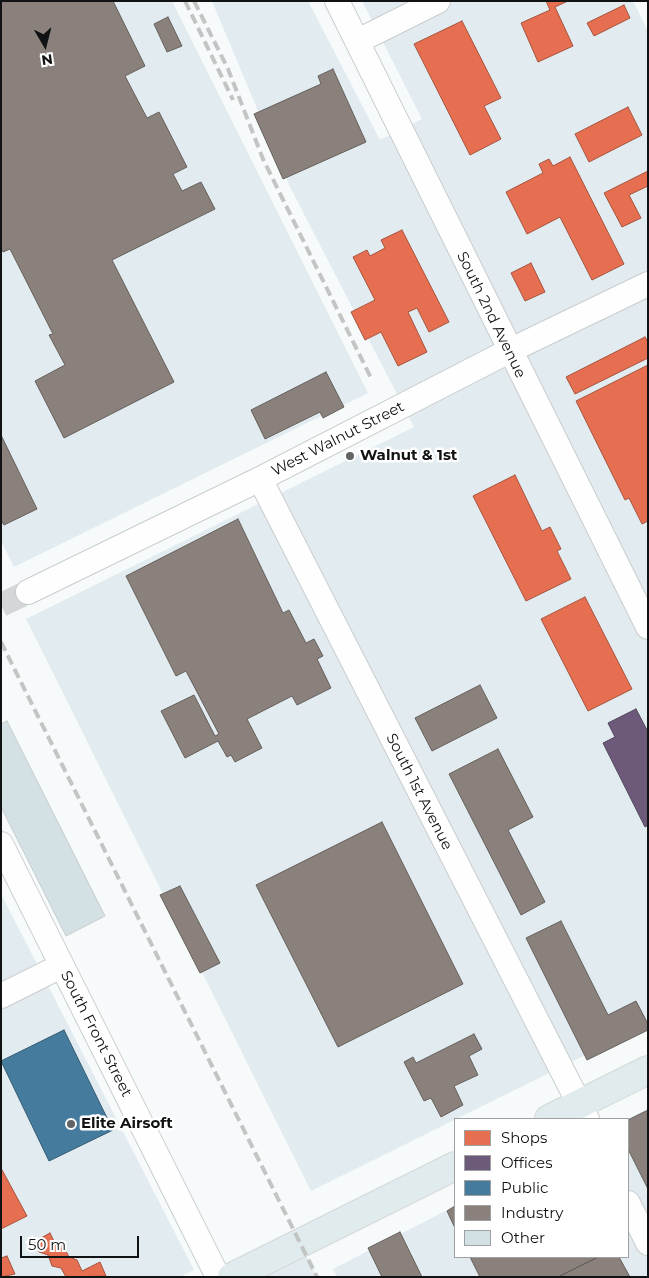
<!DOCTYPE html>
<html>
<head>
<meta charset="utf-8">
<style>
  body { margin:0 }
  #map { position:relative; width:649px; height:1278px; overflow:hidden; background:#f7fafb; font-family:Montserrat,sans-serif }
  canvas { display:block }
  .frame { position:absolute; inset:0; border:2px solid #101213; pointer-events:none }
  .legend { position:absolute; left:454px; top:1118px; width:175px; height:140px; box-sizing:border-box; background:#fff; border:1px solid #9fa0a1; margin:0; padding:6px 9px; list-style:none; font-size:15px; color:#101213 }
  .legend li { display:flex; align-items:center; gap:10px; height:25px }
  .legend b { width:25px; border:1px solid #9fa0a1 }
  .north { position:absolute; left:20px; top:20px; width:50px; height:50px; -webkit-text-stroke:4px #fff; paint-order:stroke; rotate:172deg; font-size:14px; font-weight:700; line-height:20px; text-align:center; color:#101213 }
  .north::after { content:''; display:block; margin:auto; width:18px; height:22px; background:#101213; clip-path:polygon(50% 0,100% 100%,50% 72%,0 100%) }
  .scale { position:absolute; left:20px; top:1236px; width:119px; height:22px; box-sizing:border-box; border:2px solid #101213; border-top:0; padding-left:6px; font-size:15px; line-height:18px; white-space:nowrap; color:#101213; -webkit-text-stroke:4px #fff; paint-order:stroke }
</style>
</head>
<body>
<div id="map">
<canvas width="649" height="1278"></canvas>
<div class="frame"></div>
<ul class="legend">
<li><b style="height:14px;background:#e76f51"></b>Shops</li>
<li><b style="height:14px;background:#6d597a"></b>Offices</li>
<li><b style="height:14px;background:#457b9d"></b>Public</li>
<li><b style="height:14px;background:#8a817c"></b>Industry</li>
<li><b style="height:14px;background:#d3e0e4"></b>Other</li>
</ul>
<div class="north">N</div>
<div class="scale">50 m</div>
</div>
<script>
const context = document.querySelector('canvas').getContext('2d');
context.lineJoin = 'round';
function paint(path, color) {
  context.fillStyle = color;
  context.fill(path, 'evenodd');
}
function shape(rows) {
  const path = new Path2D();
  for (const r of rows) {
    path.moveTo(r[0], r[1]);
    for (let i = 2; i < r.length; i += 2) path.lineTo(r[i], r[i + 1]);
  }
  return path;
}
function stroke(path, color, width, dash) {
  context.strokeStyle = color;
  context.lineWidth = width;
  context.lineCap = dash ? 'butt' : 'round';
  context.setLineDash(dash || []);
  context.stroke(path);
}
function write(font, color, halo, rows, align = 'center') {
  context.font = font + ' Montserrat,sans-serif';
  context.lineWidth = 5;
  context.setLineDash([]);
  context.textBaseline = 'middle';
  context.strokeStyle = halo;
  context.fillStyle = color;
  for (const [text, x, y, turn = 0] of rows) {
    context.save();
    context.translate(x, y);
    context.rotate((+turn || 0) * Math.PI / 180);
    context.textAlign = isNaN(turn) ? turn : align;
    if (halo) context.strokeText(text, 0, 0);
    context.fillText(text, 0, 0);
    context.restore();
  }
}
paint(shape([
  [1,1,172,1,368,393,14,567,1,541],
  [212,1,308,1,380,140,422,119,362,1,633,1,648,31,648,1024,311,1191,26,619,414,427,289,185],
  [1,894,194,1270,180,1277,1,1277],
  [648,1109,648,1277,337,1277,333,1269,455,1206,455,1257,628,1257,627,1119],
  [300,1243,317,1277,234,1277]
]), '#e2ebef');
const shops = shape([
  [546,1,568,1,555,7,573,46,538,62,521,23,550,10,546,1],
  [624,5,630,18,594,36,587,23,624,5],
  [462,21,501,98,484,106,501,139,470,155,414,44,462,21],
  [628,107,642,135,589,162,575,134,628,107],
  [570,157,624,264,592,280,560,217,527,234,506,192,543,173,539,164,549,159,553,166,570,157],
  [648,171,648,186,629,195,641,218,622,227,604,193,648,171],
  [402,230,449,322,429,332,417,308,408,312,427,352,398,366,381,332,365,340,351,312,375,300,353,257,367,250,370,256,385,248,381,240,402,230],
  [531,263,545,292,525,301,511,273,531,263],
  [645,337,648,342,648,358,575,394,566,377,645,337],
  [648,365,648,521,642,524,629,498,625,500,576,401,648,365],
  [515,475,542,531,550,527,561,549,557,551,571,579,526,601,473,496,515,475],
  [585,597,632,689,588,711,541,619,585,597],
  [1,1168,27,1216,1,1229,1,1168],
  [50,1233,55,1243,64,1247,69,1257,77,1260,82,1271,100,1262,106,1276,66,1277,61,1268,52,1266,48,1255,39,1252,34,1242,50,1233],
  [7,1256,15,1274,1,1277,1,1258,7,1256]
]);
paint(shops, '#e76f51');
stroke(shops, '#a6533e', 1);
const offices = shape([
  [636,709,648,732,648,825,645,827,603,743,615,737,608,723,636,709]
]);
paint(offices, '#6d597a');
stroke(offices, '#51445b', 1);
const public = shape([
  [64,1030,113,1130,49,1161,1,1061,64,1030]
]);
paint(public, '#457b9d');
stroke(public, '#355c74', 1);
const industry = shape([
  [1,1,113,1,145,66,125,76,147,118,159,112,187,167,173,174,182,191,201,182,215,209,112,260,174,382,64,438,35,381,65,365,49,335,53,334,10,249,3,252,1,248,1,1],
  [168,17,182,46,167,52,154,24,168,17],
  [333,69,366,142,283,179,254,114,321,84,318,76,333,69],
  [326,372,344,407,323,418,320,412,265,439,251,410,326,372],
  [1,435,37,509,4,525,1,520,1,435],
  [238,519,283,613,289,610,306,643,314,639,323,656,317,659,331,688,297,705,292,696,247,719,262,748,235,762,231,755,227,757,218,741,185,758,161,711,194,695,215,736,219,734,186,671,176,676,126,576,238,519],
  [480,685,497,718,432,751,415,718,480,685],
  [498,749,533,817,508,830,545,902,521,915,449,774,498,749],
  [382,822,463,984,338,1047,256,885,382,822],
  [180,886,220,963,200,973,160,895,180,886],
  [561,921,608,1015,636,1001,648,1024,648,1030,587,1060,526,938,561,921],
  [474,1034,482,1049,469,1056,478,1075,454,1086,463,1105,441,1117,431,1098,424,1101,404,1062,413,1057,416,1063,474,1034],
  [648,1110,648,1189,628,1149,628,1120,648,1110],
  [455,1206,455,1228,447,1211,455,1206],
  [400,1232,422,1277,382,1277,368,1248,400,1232],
  [470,1257,598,1257,558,1277,480,1277,470,1257],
  [598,1257,619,1257,630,1277,558,1277,598,1257]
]);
paint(industry, '#8a817c');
stroke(industry, '#65605c', 1);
const building = shape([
  [7,721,105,916,66,936,1,807,1,724,7,721]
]);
paint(building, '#d3e0e4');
stroke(building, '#cacccd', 1);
stroke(shape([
  [1,605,28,592]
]), '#d4d7d8', 24, [24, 12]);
const minor = shape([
  [337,1,648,627],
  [358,41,438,1],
  [260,479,587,1119],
  [28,592,260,479,509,351,648,284],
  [1,844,218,1277],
  [1,996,61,966],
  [628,1203,648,1243]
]);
const major = shape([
  [549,1119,648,1070],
  [232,1277,455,1166]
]);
stroke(minor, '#cacdce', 26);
stroke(major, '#d5d7d8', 30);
stroke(minor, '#fefefe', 24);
stroke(major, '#e0ebed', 28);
stroke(shape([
  [185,1,233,100],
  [194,1,228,69,263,159,371,378],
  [1,642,317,1277]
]), '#c3c4c4', 4, [10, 5]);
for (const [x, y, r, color] of [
  [350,456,5,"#616364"],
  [71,1124,5,"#616364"]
]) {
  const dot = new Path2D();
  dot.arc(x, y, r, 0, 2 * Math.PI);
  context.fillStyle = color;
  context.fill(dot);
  stroke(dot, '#fff', 2);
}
write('15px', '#101213', '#fff', [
  ["South 2nd Avenue",491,315,64],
  ["West Walnut Street",338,439,-27],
  ["South 1st Avenue",419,792,63],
  ["South Front Street",96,1034,63]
]);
write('bold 15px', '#101213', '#fff', [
  ["Walnut & 1st",360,456],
  ["Elite Airsoft",81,1124]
], 'left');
</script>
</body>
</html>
